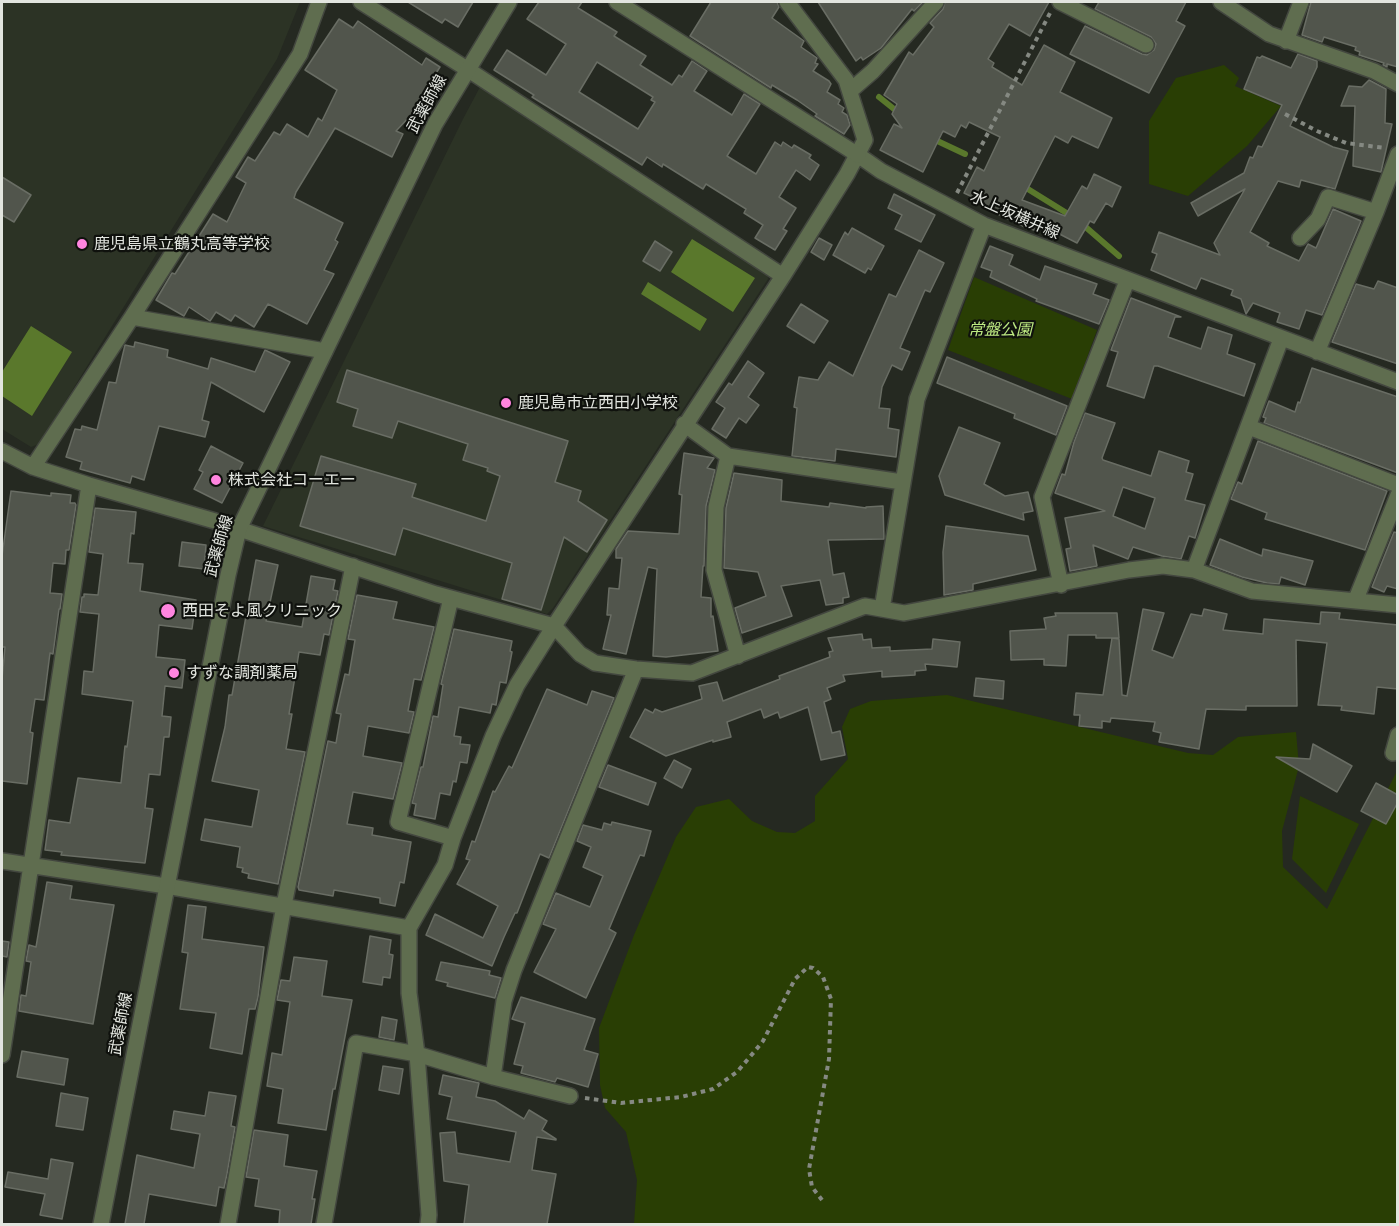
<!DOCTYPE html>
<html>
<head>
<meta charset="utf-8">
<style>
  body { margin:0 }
  #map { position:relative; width:1399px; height:1226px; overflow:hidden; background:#252921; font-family:"Crimson Pro",serif }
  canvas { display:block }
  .frame { position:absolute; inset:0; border:3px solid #e2e5df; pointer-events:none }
</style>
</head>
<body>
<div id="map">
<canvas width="1399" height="1226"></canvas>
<div class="frame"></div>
</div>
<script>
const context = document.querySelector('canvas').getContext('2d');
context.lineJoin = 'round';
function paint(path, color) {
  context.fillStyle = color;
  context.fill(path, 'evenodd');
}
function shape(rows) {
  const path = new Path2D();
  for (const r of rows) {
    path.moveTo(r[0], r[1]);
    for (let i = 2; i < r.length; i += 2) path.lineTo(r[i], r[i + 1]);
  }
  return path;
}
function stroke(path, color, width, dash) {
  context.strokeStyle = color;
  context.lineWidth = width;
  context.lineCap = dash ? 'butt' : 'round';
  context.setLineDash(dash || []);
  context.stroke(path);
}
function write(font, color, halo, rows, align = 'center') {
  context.font = font + ' "Crimson Pro","Noto Sans JP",serif';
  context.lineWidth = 4.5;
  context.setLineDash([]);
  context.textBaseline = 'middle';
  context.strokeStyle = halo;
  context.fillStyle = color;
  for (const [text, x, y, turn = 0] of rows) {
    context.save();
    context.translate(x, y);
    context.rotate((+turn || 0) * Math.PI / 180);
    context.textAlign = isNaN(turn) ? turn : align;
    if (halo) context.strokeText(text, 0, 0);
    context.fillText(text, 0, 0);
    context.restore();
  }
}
paint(shape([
  [2,2,300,2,277,59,39,444,31,447,2,429],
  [480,87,767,270,768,279,553,608,547,614,263,526,463,119]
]), '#2c3325');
paint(shape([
  [1224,65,1239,78,1235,86,1281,106,1247,146,1188,196,1149,184,1149,121,1176,78],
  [974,277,1097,330,1072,399,948,350],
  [947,695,1188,753,1213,755,1238,737,1296,732,1299,766,1282,831,1283,867,1327,909,1397,771,1397,1224,634,1224,637,1180,626,1132,605,1108,600,1085,599,1028,634,935,676,837,696,807,729,799,752,821,777,832,795,833,815,821,815,796,848,759,842,727,850,709,871,701],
  [1300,796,1359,824,1326,893,1292,859]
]), '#293e04');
paint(shape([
  [692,239,755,278,733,312,671,272],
  [648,282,707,319,700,331,641,294],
  [31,326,72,352,32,416,2,396,2,372]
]), '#5a782c');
stroke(shape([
  [879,97,899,113],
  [931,138,965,154],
  [1023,186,1073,217],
  [1081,223,1119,256]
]), '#5a782c', 6);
const building = shape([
  [408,2,473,2,458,27,445,19,442,23,408,2],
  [539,2,582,2,578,8,617,32,614,36,646,56,640,65,672,85,679,75,682,77,692,61,707,71,694,91,732,115,744,94,760,104,727,156,756,174,775,142,781,146,783,142,792,148,794,145,811,155,809,158,819,165,810,180,796,170,779,197,796,208,783,229,787,231,775,250,755,238,763,225,744,213,746,209,706,184,703,189,663,164,662,167,647,157,642,165,532,97,534,95,494,70,507,50,546,75,566,44,527,19,539,2],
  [597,62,653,97,651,100,655,102,638,129,579,92,597,62],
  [711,2,777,2,779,7,772,18,804,41,801,47,817,58,815,63,818,64,813,71,829,81,831,84,827,92,840,100,838,104,844,108,842,112,847,115,850,125,844,134,815,116,817,114,797,100,772,85,771,88,690,36,711,2],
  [818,2,923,2,914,11,912,9,881,48,863,60,861,57,856,61,818,2],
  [945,2,1049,2,1030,36,1009,24,988,59,994,63,992,67,1022,85,1044,45,1075,62,1060,92,1112,118,1098,148,1072,136,1068,143,1055,136,1022,200,1065,216,1082,186,1087,189,1094,174,1121,187,1112,207,1106,203,1094,223,1090,221,1077,243,1040,224,1037,231,1025,227,981,206,983,202,964,193,977,167,984,171,1000,137,969,122,966,128,961,125,955,137,943,131,923,172,880,150,894,124,902,128,892,114,897,104,884,95,909,52,913,55,934,27,930,23,943,9,945,2],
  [1099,2,1186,2,1176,21,1185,26,1149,93,1070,54,1085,26,1142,54,1147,55,1154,50,1156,44,1151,37,1095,9,1099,2],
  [1311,2,1398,2,1398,67,1387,64,1387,67,1383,65,1384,63,1359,55,1360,52,1355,50,1356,47,1324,37,1322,42,1302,35,1311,2],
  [339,19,353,28,358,21,422,65,426,58,440,67,417,103,418,104,412,111,413,113,396,131,403,134,392,157,335,128,296,192,294,198,343,223,335,240,338,242,324,270,334,274,307,324,268,304,254,327,235,315,231,321,216,312,210,321,189,307,184,316,156,300,172,273,175,274,213,214,227,222,246,183,236,177,248,157,255,161,274,132,280,135,287,124,308,137,318,118,322,121,337,90,305,70,339,19],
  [1298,54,1317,61,1317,67,1290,126,1333,147,1348,151,1335,189,1301,180,1299,187,1278,181,1250,232,1269,243,1267,246,1299,261,1308,244,1316,248,1333,209,1361,221,1322,315,1306,310,1299,329,1277,322,1280,313,1253,303,1246,314,1241,299,1231,295,1233,290,1201,278,1196,289,1151,270,1157,254,1152,252,1159,232,1220,255,1214,243,1245,189,1198,216,1191,203,1244,173,1250,157,1253,158,1258,146,1262,147,1282,105,1244,89,1257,57,1260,58,1262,56,1291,68,1298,54],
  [1369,80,1386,89,1385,123,1392,124,1381,172,1353,166,1355,106,1341,106,1349,86,1362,87,1369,80],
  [2,177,31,195,14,222,2,215,2,177],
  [894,194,935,215,921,242,895,229,902,215,888,208,894,194],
  [852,228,884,246,871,270,868,268,865,273,833,255,845,232,848,235,852,228],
  [819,238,832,245,824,260,811,252,819,238],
  [655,241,672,252,660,271,643,261,655,241],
  [990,246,1013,255,1009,265,1040,280,1045,266,1097,284,1093,294,1109,300,1099,324,1036,301,1037,299,990,277,992,271,981,267,990,246],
  [919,250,944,263,930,292,925,290,900,348,910,352,902,370,892,365,882,387,879,408,890,409,888,428,899,430,896,457,836,449,835,461,792,456,797,408,794,407,799,377,818,380,829,362,853,376,889,294,896,297,919,250],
  [1378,281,1398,288,1398,364,1332,342,1356,284,1374,289,1378,281],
  [1131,298,1181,317,1175,317,1168,337,1201,349,1208,327,1232,335,1227,354,1255,364,1244,396,1158,366,1154,366,1144,398,1107,386,1118,352,1111,350,1131,298],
  [801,304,828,321,814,343,787,326,801,304],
  [135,342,168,350,167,357,208,369,211,358,255,372,265,350,290,362,264,412,211,382,202,420,209,422,205,437,159,426,144,480,132,476,130,483,80,469,82,462,66,457,75,429,81,430,82,426,97,430,109,382,116,383,125,345,134,347,135,342],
  [947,357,1067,406,1056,435,1014,418,1015,414,937,383,947,357],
  [748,361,764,373,748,397,759,405,746,423,739,418,726,438,712,429,725,408,716,402,729,383,732,385,748,361],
  [1312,368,1398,397,1398,473,1264,423,1266,418,1263,417,1269,401,1295,412,1298,402,1300,403,1312,368],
  [347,370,568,441,555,482,581,491,578,501,607,520,587,552,564,537,541,610,502,599,512,563,403,528,395,555,300,526,321,456,416,484,412,497,486,521,500,476,487,471,488,468,463,460,468,444,398,421,392,438,353,426,358,409,337,402,347,370],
  [1085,413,1115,423,1102,458,1103,460,1151,476,1159,451,1189,461,1186,472,1193,474,1185,500,1205,505,1195,538,1189,536,1181,559,1162,556,1133,547,1128,559,1093,545,1097,566,1070,571,1066,549,1071,548,1065,518,1105,511,1055,493,1062,474,1065,475,1074,442,1085,413],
  [1123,487,1155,498,1145,529,1113,516,1123,487],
  [959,427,1000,443,984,484,1005,496,1028,492,1033,511,1023,513,1024,520,945,495,939,476,959,427],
  [1258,441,1387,491,1365,550,1265,519,1267,513,1231,499,1238,482,1242,484,1258,441],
  [211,446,243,463,222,503,194,489,203,472,199,470,211,446],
  [684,453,714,458,707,468,715,470,706,506,704,566,703,566,701,597,711,598,711,617,713,616,718,651,666,657,653,656,657,569,648,567,626,654,603,649,611,615,607,615,609,588,619,589,622,558,616,558,616,549,628,531,679,534,682,495,679,494,684,453],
  [734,473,782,480,781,501,829,507,830,503,866,508,866,507,883,506,884,539,828,540,833,575,844,573,849,597,843,598,843,603,826,605,820,580,781,586,792,616,742,633,735,608,766,596,758,572,724,568,726,508,734,473],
  [11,491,51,496,51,493,71,495,70,503,75,503,76,505,69,550,66,550,65,564,53,563,50,593,62,594,60,609,59,609,53,654,50,653,44,700,35,699,30,732,33,733,27,784,2,781,2,679,5,647,2,647,2,556,11,491],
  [95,508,136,512,134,534,131,533,128,563,143,564,140,591,196,600,192,629,159,625,156,657,185,660,182,688,165,686,162,716,171,717,169,737,164,737,160,775,149,774,145,808,153,809,145,863,61,855,62,852,45,850,49,820,70,823,78,778,121,783,125,746,127,747,133,701,82,694,84,671,93,672,99,614,80,612,82,597,84,597,84,594,98,595,103,554,89,552,95,508],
  [946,526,1028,536,1036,570,973,584,973,590,944,595,943,552,946,526],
  [1394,532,1398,533,1398,589,1387,586,1384,592,1372,587,1394,532],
  [1220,539,1262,556,1263,549,1313,561,1305,585,1281,577,1279,584,1267,583,1242,577,1210,565,1220,539],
  [182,542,206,545,204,569,179,566,182,542],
  [256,560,278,565,266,621,302,627,311,576,335,580,333,590,338,591,329,635,324,634,320,655,299,652,289,714,292,714,286,749,305,752,278,884,248,878,249,874,242,872,243,868,237,867,240,847,201,840,205,819,252,827,259,790,212,781,225,727,229,695,232,695,256,560],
  [357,595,397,602,393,619,434,627,421,680,414,679,408,711,414,712,409,733,368,726,363,756,402,763,393,799,353,792,347,824,373,828,372,835,411,842,404,883,400,882,395,906,380,903,380,898,334,890,333,896,299,890,298,887,328,741,336,743,341,714,336,713,345,674,349,675,355,640,348,639,357,595],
  [1143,609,1164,613,1152,650,1173,658,1191,614,1202,616,1204,609,1227,614,1223,630,1263,634,1264,619,1320,624,1321,612,1340,613,1339,619,1398,625,1398,689,1377,687,1374,714,1341,710,1342,706,1318,705,1327,643,1296,640,1297,706,1246,706,1246,710,1206,709,1199,749,1159,742,1161,733,1153,731,1155,722,1111,718,1110,722,1102,721,1102,728,1079,726,1080,715,1074,715,1076,693,1103,695,1112,638,1119,639,1122,695,1127,696,1143,609],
  [1055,613,1117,613,1119,638,1096,638,1096,635,1068,635,1066,666,1044,665,1044,659,1011,660,1010,631,1046,629,1044,618,1056,616,1055,613],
  [454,629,512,641,510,651,512,652,506,683,500,682,496,705,492,704,490,713,459,707,454,736,461,737,460,744,470,745,467,763,460,762,456,782,453,781,450,795,440,793,435,819,414,815,416,804,412,803,421,767,423,767,433,716,438,717,443,685,441,684,454,629],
  [862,634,863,640,871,639,872,648,890,647,890,651,932,649,933,639,960,642,957,667,925,664,926,670,915,671,915,675,882,677,882,671,843,675,845,681,827,688,831,699,824,702,832,733,840,731,845,755,821,760,808,707,780,718,778,712,764,718,761,709,727,722,731,737,713,742,713,740,666,756,630,737,645,709,653,713,655,709,662,712,702,699,699,686,717,682,723,701,780,679,779,676,830,657,829,652,833,651,828,638,862,634],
  [976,678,1004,681,1003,699,974,696,976,678],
  [547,689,587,705,592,691,614,698,549,858,540,854,517,913,515,913,504,937,492,966,426,935,435,914,483,938,498,906,457,884,470,860,466,859,472,841,475,842,493,791,495,792,509,766,512,768,547,689],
  [1313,744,1352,766,1337,792,1276,757,1310,759,1313,744],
  [674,760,691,769,682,788,664,778,674,760],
  [608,765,656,783,648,805,599,787,608,765],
  [1376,783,1398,795,1398,802,1386,824,1361,811,1376,783],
  [612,822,651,831,644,856,640,855,609,929,616,933,586,998,534,972,556,929,543,924,556,893,590,907,603,876,583,867,591,847,577,841,583,825,602,830,604,823,611,825,612,822],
  [47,882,72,886,70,899,114,905,93,1024,19,1011,21,995,26,996,31,962,26,961,29,945,36,947,47,882],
  [188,905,206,907,202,939,264,947,258,997,255,1009,249,1009,242,1054,210,1048,216,1013,180,1009,188,953,182,952,188,905],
  [370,936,391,940,389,954,393,955,390,978,383,977,382,985,363,982,370,936],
  [2,941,9,942,7,957,2,956,2,941],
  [294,957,327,961,322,996,352,1000,335,1089,333,1089,326,1130,278,1123,283,1089,267,1086,272,1053,282,1055,290,1002,277,1000,281,980,290,981,294,957],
  [441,962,490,971,489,975,501,978,495,998,447,986,448,983,436,980,441,962],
  [521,997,595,1019,584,1050,598,1054,588,1087,557,1078,555,1082,521,1073,523,1066,514,1064,525,1023,512,1019,521,997],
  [382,1017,397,1020,394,1040,379,1037,382,1017],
  [22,1051,68,1059,64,1085,17,1077,22,1051],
  [383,1066,403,1069,399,1094,379,1090,383,1066],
  [443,1075,479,1083,476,1097,495,1101,524,1119,529,1110,547,1121,542,1130,556,1139,556,1140,537,1137,532,1170,556,1174,547,1224,464,1224,469,1185,444,1181,440,1133,455,1132,457,1153,510,1162,516,1132,447,1119,452,1097,439,1094,443,1075],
  [209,1092,236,1096,231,1126,235,1127,227,1174,224,1188,219,1187,216,1206,149,1194,144,1224,125,1224,137,1155,194,1168,200,1134,171,1129,174,1111,205,1116,209,1092],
  [61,1093,88,1098,83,1130,56,1126,61,1093],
  [254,1130,288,1135,284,1166,317,1171,312,1199,315,1199,311,1224,279,1224,280,1210,255,1206,259,1179,246,1177,254,1130],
  [51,1159,73,1163,62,1219,40,1215,45,1194,5,1187,8,1172,48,1179,51,1159]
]);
paint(building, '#51554c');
stroke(building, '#696d64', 1.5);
const minor = shape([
  [361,2,467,69,783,276],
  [1060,2,1146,45],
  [1221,2,1269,34,1374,71,1398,84],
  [1286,41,1301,2],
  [850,91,873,71,936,2],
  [858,155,881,171,984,225,1398,382],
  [1300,238,1318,219,1328,197,1376,212],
  [132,317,325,351],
  [1317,352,1376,212,1398,154],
  [684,424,728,456,902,482],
  [1249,427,1398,485],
  [2,451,33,467,89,485,215,521,436,594,554,626,783,276,847,174,865,140,846,80,787,2],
  [728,456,716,507,714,570,738,656],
  [33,467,132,317,300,54,319,2],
  [1194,570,1281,339],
  [1061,585,1042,497,1127,281],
  [451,598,398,822,453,838],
  [1356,599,1398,495],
  [882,609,917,399,984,225],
  [1393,753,1398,735],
  [2,861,166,886,409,928],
  [2,1055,89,485],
  [493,1077,570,1096],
  [228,1224,284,905,353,566],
  [324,1224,356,1043,417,1054,493,1077,504,1001,514,970,636,669],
  [428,1224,429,1215,417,1054,409,993,409,928,445,865,453,838,493,736,517,685,554,626,580,654,595,663,636,669,692,673,865,606,904,613,1129,570,1163,566,1194,570,1252,591,1398,605]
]);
const tertiary = shape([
  [617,2,858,155],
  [101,1224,228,575,239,529,435,124,509,2]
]);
stroke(minor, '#43473f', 18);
stroke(tertiary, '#43473f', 18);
stroke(shape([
  [1285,114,1317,131,1346,143,1385,148],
  [957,193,1050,13],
  [585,1098,621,1103,681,1097,713,1089,737,1072,754,1052,763,1041,795,979,808,967,813,968,823,977,831,999,829,1059,809,1169,812,1187,822,1200]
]), '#858982', 4, [4.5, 4.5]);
stroke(minor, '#5f6d4f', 15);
stroke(tertiary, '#5f6d4f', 15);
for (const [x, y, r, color] of [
  [82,244,6,"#ff85df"],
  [506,403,6,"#ff85df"],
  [216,480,6,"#ff85df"],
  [168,611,8,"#ff85df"],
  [174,673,6,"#ff85df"]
]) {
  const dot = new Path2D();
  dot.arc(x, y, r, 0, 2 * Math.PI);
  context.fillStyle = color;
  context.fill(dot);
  stroke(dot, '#0f110d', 2);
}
write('16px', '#e2e5df', '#0f110d', [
  ["武薬師線",427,104,-61],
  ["水上坂横井線",1015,215,24],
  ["武薬師線",219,546,-74],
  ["武薬師線",121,1024,-79]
]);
write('16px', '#e2e5df', '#0f110d', [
  ["鹿児島県立鶴丸高等学校",94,244],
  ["鹿児島市立西田小学校",518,403],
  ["株式会社コーエー",228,480],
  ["西田そよ風クリニック",182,611],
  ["すずな調剤薬局",186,673]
], 'left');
write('italic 16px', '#bde982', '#0f110d', [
  ["常盤公園",1000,330]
]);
</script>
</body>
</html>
